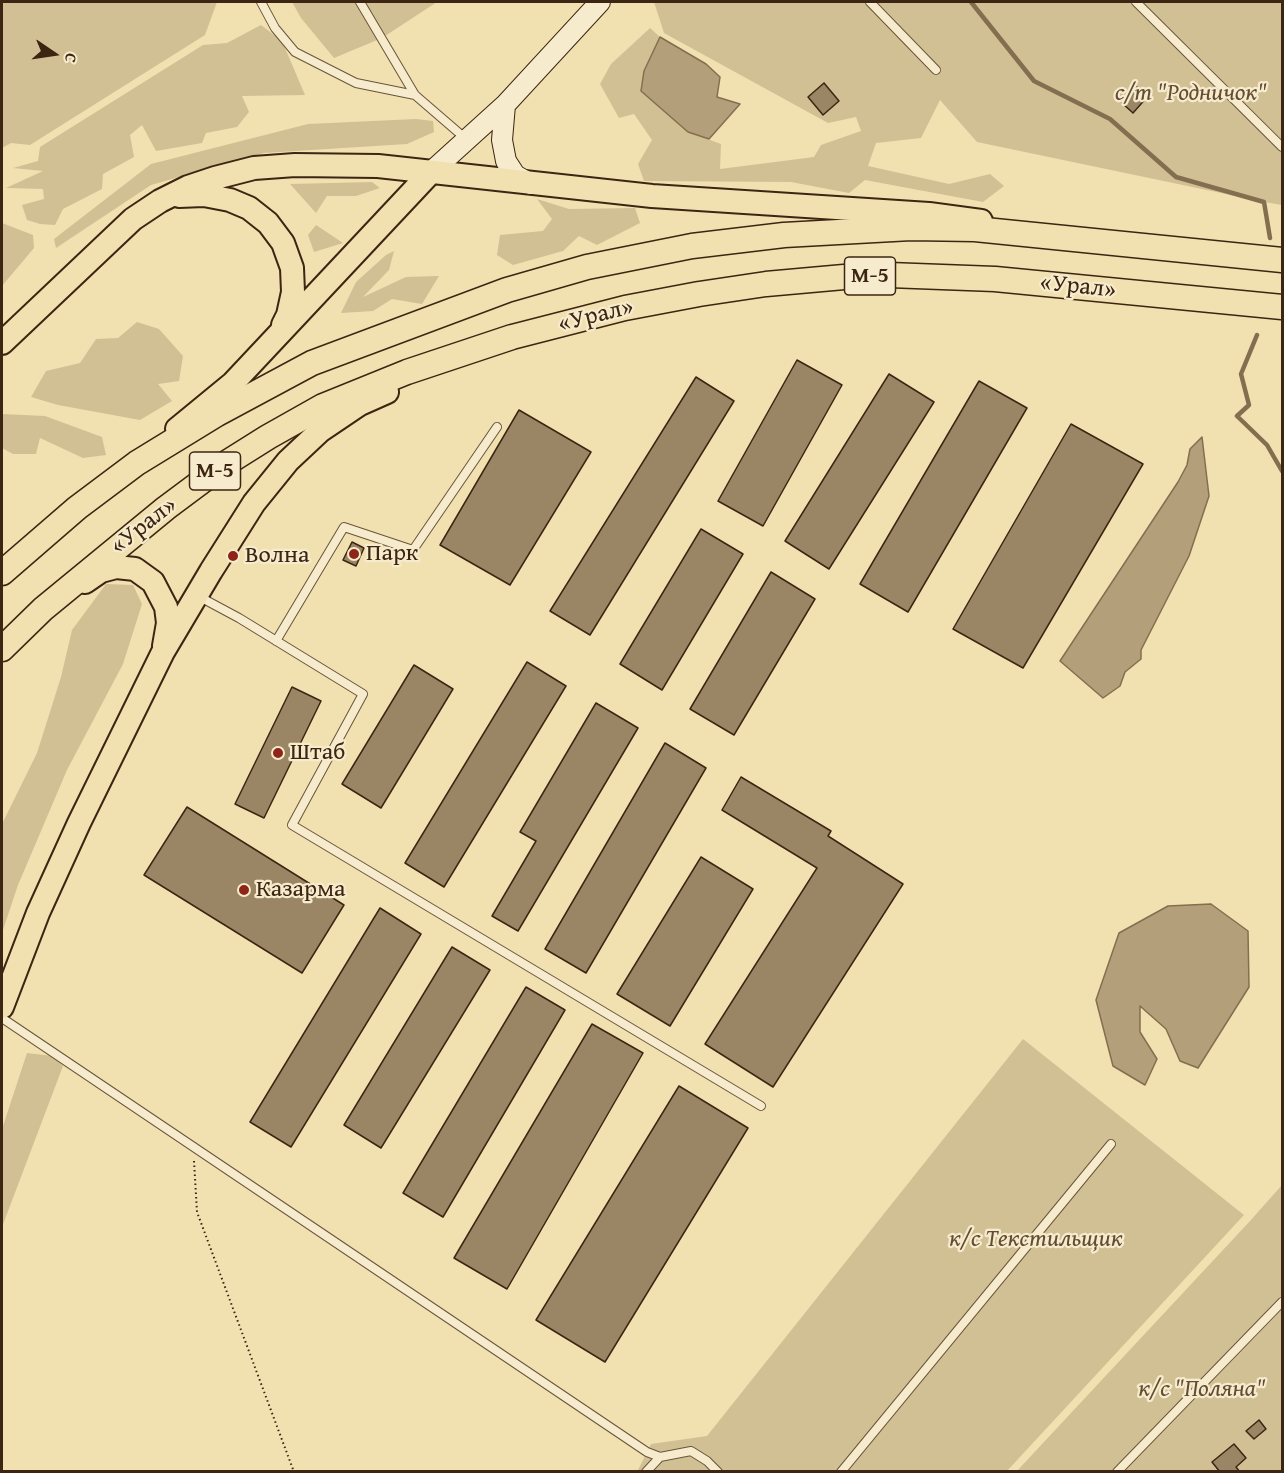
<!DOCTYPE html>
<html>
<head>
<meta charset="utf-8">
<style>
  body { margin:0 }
  #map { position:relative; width:1284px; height:1473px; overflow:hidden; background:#f1e0b0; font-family:"Gentium Book Plus",serif }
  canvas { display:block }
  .frame { position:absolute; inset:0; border:3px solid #3c2512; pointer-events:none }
  .north { position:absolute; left:24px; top:24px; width:60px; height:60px; -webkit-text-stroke:4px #f6ebcc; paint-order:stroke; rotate:103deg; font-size:16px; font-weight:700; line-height:24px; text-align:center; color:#3c2512 }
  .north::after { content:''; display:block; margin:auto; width:21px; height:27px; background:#3c2512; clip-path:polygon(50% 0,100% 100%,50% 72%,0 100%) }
</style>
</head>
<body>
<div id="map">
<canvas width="1284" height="1473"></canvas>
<div class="frame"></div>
<div class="north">С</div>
</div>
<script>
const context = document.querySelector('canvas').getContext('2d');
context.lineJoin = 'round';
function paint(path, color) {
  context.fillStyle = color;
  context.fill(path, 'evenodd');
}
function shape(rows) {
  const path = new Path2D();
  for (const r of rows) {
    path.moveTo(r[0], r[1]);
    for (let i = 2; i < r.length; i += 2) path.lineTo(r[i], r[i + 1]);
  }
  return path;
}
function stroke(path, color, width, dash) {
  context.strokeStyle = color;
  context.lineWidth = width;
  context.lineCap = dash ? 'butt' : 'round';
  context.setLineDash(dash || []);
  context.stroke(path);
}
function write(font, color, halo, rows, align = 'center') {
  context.font = font + ' "Gentium Book Plus",serif';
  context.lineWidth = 4.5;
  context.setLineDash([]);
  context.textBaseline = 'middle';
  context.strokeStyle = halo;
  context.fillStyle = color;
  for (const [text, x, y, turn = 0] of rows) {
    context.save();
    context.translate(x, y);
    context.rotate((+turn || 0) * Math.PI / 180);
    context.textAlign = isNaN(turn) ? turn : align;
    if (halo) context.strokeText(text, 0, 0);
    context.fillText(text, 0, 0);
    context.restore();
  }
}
paint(shape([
  [2,2,217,2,205,35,30,145,11,143,2,148],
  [292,2,437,2,382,38,334,58,301,18],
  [654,2,1282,2,1282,205,1264,202,977,142,940,100,921,138,876,143,868,166,949,184,990,174,1004,186,983,202,865,180,849,193,791,182,644,181,638,164,652,140,634,114,619,118,600,84,611,64,650,28,660,37,644,71,688,132,721,144,720,169,814,157,821,145,861,131,856,117,828,123,664,33],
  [261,25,282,41,305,95,242,96,249,112,237,127,206,133,202,143,156,151,142,125,130,135,134,157,103,174,102,189,63,209,55,225,40,224,27,220,22,205,44,199,43,189,6,188,43,171,13,168,38,161,40,147,203,45,227,43],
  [416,119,433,121,434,132,407,144,264,153,151,185,56,248,54,239,151,164,308,124],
  [372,182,380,188,356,196,327,196,316,213,290,184],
  [537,199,569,209,635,208,640,223,597,245,579,236,563,251,513,265,497,255,500,235,543,231,552,219],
  [2,223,33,235,34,248,2,286],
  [316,225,343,243,314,252,308,235],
  [394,251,389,270,363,297,406,277,439,276,422,304,392,299,373,311,341,313,356,282,386,255],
  [137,322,159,329,183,356,179,381,158,384,172,401,140,420,58,405,31,397,46,371,80,363,96,339,118,338],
  [2,414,45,416,102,437,106,455,83,458,40,438,36,454,13,454,2,448,3,425],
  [106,584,133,585,142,604,123,664,67,770,18,885,2,933,2,824,37,753,61,677,72,630],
  [1023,1039,1244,1215,1007,1471,637,1472,651,1444,707,1436],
  [27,1053,53,1056,63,1066,2,1227,2,1129],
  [1282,1185,1282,1471,1016,1472,1250,1221]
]), '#d2c095');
const water = shape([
  [660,37,706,64,720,77,717,97,740,104,709,139,688,132,641,91,644,71,660,37],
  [1202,437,1209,496,1189,556,1141,650,1141,659,1125,672,1120,686,1103,698,1060,661,1178,482,1187,465,1190,449,1202,437],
  [1211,904,1248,931,1249,987,1198,1068,1180,1061,1166,1029,1140,1006,1140,1032,1157,1059,1145,1085,1113,1066,1096,1000,1119,933,1168,906,1211,904]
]);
paint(water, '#b3a07a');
stroke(water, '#836f50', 1.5);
stroke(shape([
  [971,2,1034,81,1110,119,1176,177,1264,202,1270,238],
  [1257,335,1241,374,1249,405,1237,416,1267,445,1282,471]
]), '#836f50', 4.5);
const building = shape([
  [824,83,839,101,823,115,808,97,824,83],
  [1137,87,1148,96,1133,113,1122,103,1137,87],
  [797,360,842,385,763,526,718,501,797,360],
  [889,374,934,402,829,569,785,541,889,374],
  [696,377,734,401,590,635,550,611,696,377],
  [979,381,1027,408,908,612,860,584,979,381],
  [519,410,591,452,510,585,440,545,519,410],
  [1071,424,1143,464,1023,668,953,629,1071,424],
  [701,529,743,554,662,690,620,664,701,529],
  [352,542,364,548,356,566,343,560,352,542],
  [771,572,815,599,734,735,690,709,771,572],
  [527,662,566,686,444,887,405,863,527,662],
  [414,665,453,689,381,808,342,784,414,665],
  [292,687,321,701,264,818,235,804,292,687],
  [596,703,638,728,518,931,492,916,536,841,520,832,596,703],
  [665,743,706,768,586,973,545,949,665,743],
  [741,777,831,831,828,836,903,884,773,1087,705,1044,817,868,722,810,741,777],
  [187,807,344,905,302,973,144,875,187,807],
  [701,857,753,889,670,1026,617,994,701,857],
  [380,908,421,934,291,1147,250,1122,380,908],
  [452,947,490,970,381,1148,344,1125,452,947],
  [526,987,565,1010,443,1217,403,1193,526,987],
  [592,1024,643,1053,507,1289,454,1258,592,1024],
  [679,1086,748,1128,605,1362,536,1320,679,1086],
  [1259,1420,1266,1429,1254,1439,1246,1431,1259,1420],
  [1234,1444,1246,1458,1236,1467,1240,1472,1220,1472,1212,1462,1234,1444]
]);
paint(building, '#9a8664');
stroke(building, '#3c2512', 1.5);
const service = shape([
  [261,2,275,28,295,52,356,83,415,95],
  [360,2,415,95,466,139],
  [870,2,936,70],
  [1136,2,1282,147],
  [198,596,239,618,363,694,292,825,761,1106],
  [276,641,344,527,413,550,497,427],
  [2,1018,647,1452,660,1457,691,1451,707,1461,718,1472],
  [646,1472,660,1457],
  [841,1472,1111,1144],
  [1117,1472,1282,1302]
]);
const secondary = shape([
  [505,105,502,140,506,161,515,175,531,184],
  [431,172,505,105,600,2]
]);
const primary = shape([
  [179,196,204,195,230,200,249,208,268,223,283,243,292,268,293,292,288,315,283,325],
  [2,343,133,219,160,201,188,187,215,178,254,168,295,165,378,166,652,196,929,214,981,221],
  [177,429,233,383,431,172],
  [85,582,101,571,116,567,135,569,153,582,166,607,168,623,164,646],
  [2,1007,38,913,79,823,163,652,211,571,254,503,288,461,320,431,360,404,387,392]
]);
const trunk = shape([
  [2,573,77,508,137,463,217,414,312,363,507,290,587,267,692,246,784,235,911,228,975,229,1282,260],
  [2,649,43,609,166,508,225,464,268,437,323,406,407,372,512,337,625,308,699,294,766,284,844,277,889,275,995,279,1282,307]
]);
stroke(service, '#69543a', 10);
stroke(secondary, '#3c2512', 22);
stroke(primary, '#3c2512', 26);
stroke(trunk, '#3c2512', 27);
stroke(shape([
  [194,1161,197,1212,294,1472]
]), '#3c2512', 2, [1.5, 3]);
stroke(service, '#f6ebcc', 8);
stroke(secondary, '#f6ebcc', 20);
stroke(primary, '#f1e0b0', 22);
stroke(trunk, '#f1e0b0', 24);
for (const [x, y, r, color] of [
  [354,554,6,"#8f2418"],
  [233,556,6,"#8f2418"],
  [278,753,6,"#8f2418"],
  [244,890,6,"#8f2418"]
]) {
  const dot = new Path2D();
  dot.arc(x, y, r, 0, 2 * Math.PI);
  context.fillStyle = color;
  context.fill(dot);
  stroke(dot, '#f6ebcc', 2);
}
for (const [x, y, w] of [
  [870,276,51],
  [215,471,51]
]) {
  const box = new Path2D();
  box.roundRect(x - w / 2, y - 19, w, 38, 4.5);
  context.fillStyle = '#f6ebcc';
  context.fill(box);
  stroke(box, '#3c2512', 1.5);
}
write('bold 22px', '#3c2512', null, [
  ["М-5",870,276],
  ["М-5",215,471]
]);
write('italic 24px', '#624c33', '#f6ebcc', [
  ["с/т \"Родничок\"",1191,94],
  ["к/с Текстильщик",1036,1240],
  ["к/с \"Поляна\"",1202,1390]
]);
write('24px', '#3c2512', '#f6ebcc', [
  ["«Урал»",1078,287,6],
  ["«Урал»",596,316,-14],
  ["«Урал»",144,526,-38]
]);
write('24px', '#3c2512', '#f6ebcc', [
  ["Парк",366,554],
  ["Волна",245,556],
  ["Штаб",290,753],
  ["Казарма",256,890]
], 'left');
</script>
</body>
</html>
